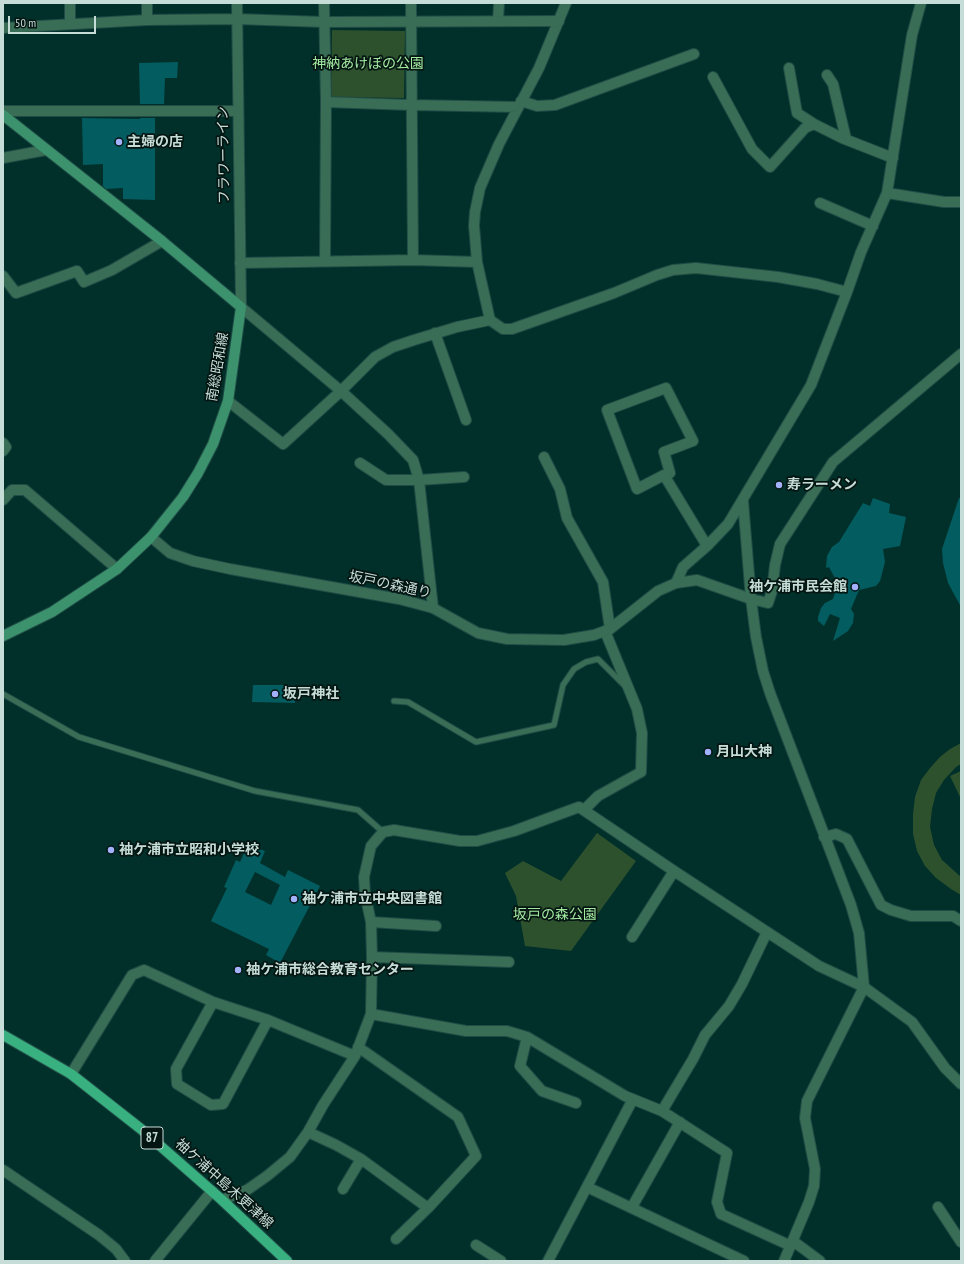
<!DOCTYPE html>
<html>
<head>
<meta charset="utf-8">
<style>
  body { margin:0 }
  #map { position:relative; width:964px; height:1264px; overflow:hidden; background:#01302a; font-family:"PT Sans Narrow",sans-serif }
  canvas { display:block }
  .frame { position:absolute; inset:0; border:4px solid #c6dcd7; pointer-events:none }
  .scale { position:absolute; left:8px; top:16px; width:88px; height:18px; box-sizing:border-box; border:2px solid #c6dcd7; border-top:0; padding-left:5px; font-size:12px; line-height:14px; white-space:nowrap; color:#c6dcd7; -webkit-text-stroke:3px #041512; paint-order:stroke }
</style>
</head>
<body>
<div id="map">
<canvas width="964" height="1264"></canvas>
<div class="frame"></div>
<div class="scale">50 m</div>
</div>
<script>
const context = document.querySelector('canvas').getContext('2d');
context.lineJoin = 'round';
function paint(path, color) {
  context.fillStyle = color;
  context.fill(path, 'evenodd');
}
function shape(rows) {
  const path = new Path2D();
  for (const r of rows) {
    path.moveTo(r[0], r[1]);
    for (let i = 2; i < r.length; i += 2) path.lineTo(r[i], r[i + 1]);
  }
  return path;
}
function stroke(path, color, width, dash) {
  context.strokeStyle = color;
  context.lineWidth = width;
  context.lineCap = dash ? 'butt' : 'round';
  context.setLineDash(dash || []);
  context.stroke(path);
}
function write(font, color, halo, rows, align = 'center') {
  context.font = font + ' "PT Sans Narrow","Noto Sans JP",sans-serif';
  context.lineWidth = 3.5;
  context.setLineDash([]);
  context.textBaseline = 'middle';
  context.strokeStyle = halo;
  context.fillStyle = color;
  for (const [text, x, y, turn = 0] of rows) {
    context.save();
    context.translate(x, y);
    context.rotate((+turn || 0) * Math.PI / 180);
    context.textAlign = isNaN(turn) ? turn : align;
    if (halo) context.strokeText(text, 0, 0);
    context.fillText(text, 0, 0);
    context.restore();
  }
}
paint(shape([
  [332,30,405,31,404,98,331,97],
  [961,743,961,764,956,767,944,780,936,793,932,809,930,827,934,845,942,860,961,877,961,895,951,889,936,878,925,866,917,851,913,834,913,814,915,797,921,780,930,768,940,757,950,749],
  [961,771,961,799,950,776],
  [597,833,636,861,571,951,525,946,516,896,505,873,523,861,561,881]
]), '#2d512d');
paint(shape([
  [178,62,177,78,165,78,164,104,140,104,139,63],
  [82,118,140,119,140,118,155,118,155,200,123,199,123,188,106,189,103,186,103,164,83,165],
  [873,498,890,504,889,513,906,517,900,546,883,549,885,562,880,581,876,586,859,590,851,609,854,614,853,623,848,631,833,641,840,618,830,614,824,626,818,621,818,617,821,608,825,603,833,599,838,584,829,567,826,568,827,556,832,547,839,542,863,503,870,506],
  [959,498,961,498,961,607,948,583,943,563,942,549],
  [253,685,295,685,295,703,252,702],
  [248,845,265,851,260,863,285,877,288,870,320,886,280,963,266,955,269,949,211,921,227,888,224,887,236,860,240,862],
  [255,872,280,885,271,905,245,892]
]), '#035c60');
const service = shape([
  [3,694,79,737,255,791,358,810,383,832],
  [394,701,408,702,476,742,554,725,563,685,574,669,586,662,598,659,624,685]
]);
const minor = shape([
  [70,3,70,24],
  [324,3,326,102,325,261],
  [411,3,413,260],
  [566,3,539,68,499,144,480,188,475,212,474,226,475,237,477,262,490,320,503,329,512,329,614,293,657,275,673,270,696,268,778,277,817,284,847,292],
  [147,20,147,3],
  [498,21,499,3],
  [789,68,797,113,814,124],
  [827,75,833,84,846,139],
  [713,77,752,149,770,167,805,128,814,124,842,138,893,158],
  [521,101,537,106,555,105,694,54],
  [326,102,411,105,518,107],
  [3,111,238,111],
  [3,158,46,150],
  [887,193,944,202,961,202],
  [820,203,873,226],
  [240,263,413,260,477,262],
  [3,276,16,293,77,271,84,282,112,270,162,241],
  [241,307,341,391,388,434,413,460,419,480,433,608],
  [435,333,466,420],
  [666,388,693,441,664,452,670,473,664,475,637,489,607,410,666,388],
  [228,401,283,444,341,391,375,357,393,347,414,340,457,327,490,320],
  [3,443,6,447,3,451],
  [544,457,560,489,567,518,603,582,610,629],
  [360,463,386,480,419,480,464,477],
  [664,475,707,546],
  [3,500,12,490,25,490,117,569],
  [743,501,751,599,756,637,763,671,770,693,851,905,859,933,864,987,807,1101,805,1118,815,1169,814,1186,809,1202,784,1261],
  [676,583,683,567,707,546,728,524,811,385,847,292,861,252,887,193,912,35,921,3],
  [751,599,768,603,772,591,775,565,780,544,833,462,961,354],
  [584,810,598,796,641,772,642,733,637,709,605,631],
  [824,837,836,834,847,839,881,905,891,910,911,916,953,916,961,921],
  [371,922,436,926],
  [632,937,674,871,819,966,864,987,912,1022,945,1068,961,1084],
  [372,957,509,962],
  [213,1002,176,1069,177,1084,211,1105,223,1104,268,1020],
  [371,1014,466,1031,507,1031,527,1037,625,1096,662,1111,727,1153,717,1202,721,1214,791,1246],
  [527,1037,520,1066,542,1091,576,1103],
  [358,1047,458,1117,476,1156,428,1208,396,1239],
  [71,1074,132,975,144,970,213,1002,268,1020,355,1056],
  [662,1111,693,1059,705,1035,729,1006,742,984,767,932],
  [308,1132,336,1145,361,1159,428,1208],
  [3,1170,99,1235,116,1249,125,1261],
  [587,1187,744,1261],
  [343,1189,361,1159],
  [222,1200,247,1190,267,1176,290,1157,308,1132,323,1105,355,1056,371,1014,372,957,371,922,365,894,364,877,371,846,383,832,394,830,460,841,477,841,514,831,579,807,674,871],
  [632,1207,680,1122],
  [938,1207,961,1242],
  [793,1241,820,1261],
  [476,1245,501,1261],
  [155,1261,212,1191],
  [548,1261,633,1099]
]);
const tertiary = shape([
  [237,3,241,307],
  [3,28,147,20,237,19,324,22,559,21],
  [151,537,170,553,193,561,230,569,399,599,433,608,478,633,507,639,564,640,594,635,610,629,658,591,676,583,697,580,751,599]
]);
const secondary = shape([
  [3,115,162,241,241,307,228,401,213,444,198,473,183,497,151,537,117,569,52,612,3,636]
]);
const primary = shape([
  [3,1035,71,1074,141,1129,222,1200,287,1261]
]);
stroke(service, '#214c46', 7);
stroke(minor, '#214c46', 12);
stroke(tertiary, '#214c46', 12);
stroke(secondary, '#214c46', 12);
stroke(primary, '#214c46', 12);
stroke(service, '#396d55', 5);
stroke(minor, '#396d55', 10);
stroke(tertiary, '#396d55', 10);
stroke(secondary, '#3b926d', 10);
stroke(primary, '#38b080', 10);
for (const [x, y, r, color] of [
  [119,142,4,"#a3b2fd"],
  [779,485,4,"#a3b2fd"],
  [855,587,4,"#a3b2fd"],
  [275,694,4,"#a3b2fd"],
  [708,752,4,"#a3b2fd"],
  [111,850,4,"#a3b2fd"],
  [294,899,4,"#a3b2fd"],
  [238,970,4,"#a3b2fd"]
]) {
  const dot = new Path2D();
  dot.arc(x, y, r, 0, 2 * Math.PI);
  context.fillStyle = color;
  context.fill(dot);
  stroke(dot, '#041512', 1.5);
}
for (const [x, y, w] of [
  [152,1138,22]
]) {
  const box = new Path2D();
  box.roundRect(x - w / 2, y - 11, w, 22, 3);
  context.fillStyle = '#041512';
  context.fill(box);
  stroke(box, '#c6dcd7', 1);
}
write('bold 13px', '#c6dcd7', null, [
  ["87",152,1138]
]);
write('14px', '#a3e9a1', '#041512', [
  ["神納あけぼの公園",368,64],
  ["坂戸の森公園",555,915]
]);
write('bold 14px', '#c6dcd7', '#041512', [
  ["主婦の店",127,142],
  ["寿ラーメン",787,485],
  ["袖ケ浦市民会館",847,587,"right"],
  ["坂戸神社",283,694],
  ["月山大神",716,752],
  ["袖ケ浦市立昭和小学校",119,850],
  ["袖ケ浦市立中央図書館",302,899],
  ["袖ケ浦市総合教育センター",246,970]
], 'left');
write('14px', '#c6dcd7', '#041512', [
  ["フラワーライン",224,155,-91],
  ["南総昭和線",218,367,-80],
  ["坂戸の森通り",390,585,12],
  ["袖ケ浦中島木更津線",224,1184,42]
]);
</script>
</body>
</html>
